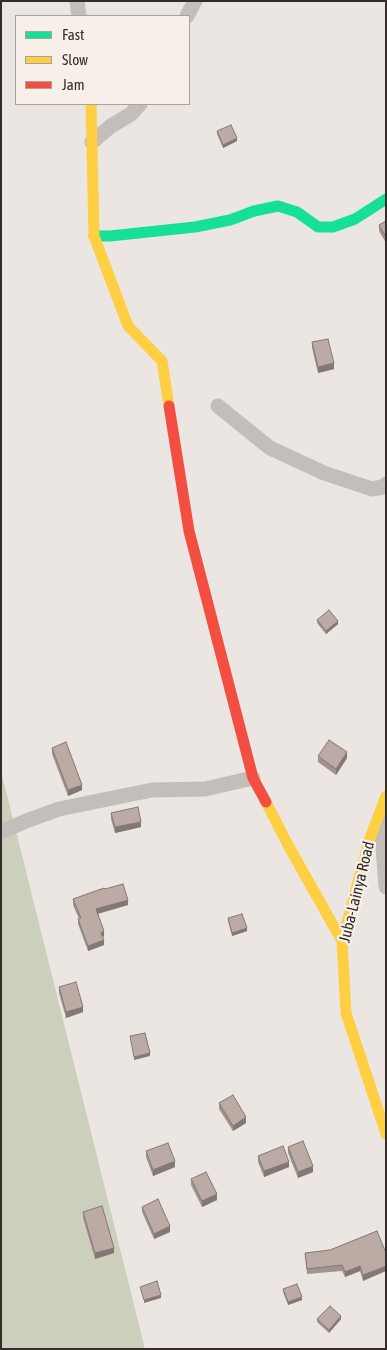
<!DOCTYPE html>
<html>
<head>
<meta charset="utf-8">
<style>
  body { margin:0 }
  #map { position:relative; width:387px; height:1350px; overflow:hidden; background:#ebe6e1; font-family:"Asap Condensed",sans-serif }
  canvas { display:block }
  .frame { position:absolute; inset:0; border:2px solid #342c29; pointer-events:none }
  .legend { position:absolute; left:15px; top:15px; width:175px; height:90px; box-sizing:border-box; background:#f7f0e9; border:1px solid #a9a29c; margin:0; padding:6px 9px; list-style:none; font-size:15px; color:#342c29 }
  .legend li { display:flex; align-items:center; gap:10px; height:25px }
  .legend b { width:25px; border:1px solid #a9a29c }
</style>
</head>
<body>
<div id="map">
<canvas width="387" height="1350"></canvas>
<div class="frame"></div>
<ul class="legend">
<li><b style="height:6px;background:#16e098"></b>Fast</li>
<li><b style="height:6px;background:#ffcf43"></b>Slow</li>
<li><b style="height:6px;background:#f24e42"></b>Jam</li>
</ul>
</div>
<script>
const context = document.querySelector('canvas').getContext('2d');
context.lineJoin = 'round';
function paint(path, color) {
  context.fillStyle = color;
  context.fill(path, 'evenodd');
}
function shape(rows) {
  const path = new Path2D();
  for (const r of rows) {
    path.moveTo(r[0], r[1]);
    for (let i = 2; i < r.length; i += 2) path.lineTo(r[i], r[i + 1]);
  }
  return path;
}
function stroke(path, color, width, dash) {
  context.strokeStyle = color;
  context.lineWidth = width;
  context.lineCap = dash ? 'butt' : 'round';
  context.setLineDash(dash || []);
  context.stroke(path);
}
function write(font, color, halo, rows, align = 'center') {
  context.font = font + ' "Asap Condensed",sans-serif';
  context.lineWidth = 4.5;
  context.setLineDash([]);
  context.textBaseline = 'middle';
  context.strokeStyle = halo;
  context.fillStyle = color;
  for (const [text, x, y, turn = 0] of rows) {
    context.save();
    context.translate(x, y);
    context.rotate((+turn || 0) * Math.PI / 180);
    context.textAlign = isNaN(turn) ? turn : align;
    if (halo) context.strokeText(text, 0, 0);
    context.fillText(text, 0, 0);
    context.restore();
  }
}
paint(shape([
  [1,771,145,1349,1,1349]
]), '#cdcfbd');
stroke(shape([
  [77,1,79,16],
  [187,16,195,1],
  [92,142,111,126,131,114,140,104],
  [218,406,270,448,324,473,372,489,383,487,386,484],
  [381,821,386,887],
  [1,832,26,821,59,809,152,790,205,789,253,778]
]), '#c4beba', 15);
stroke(shape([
  [94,236,110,236,195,227,230,220,254,211,278,206,297,212,318,227,333,227,355,219,386,199]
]), '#16e098', 11);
stroke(shape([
  [91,104,94,236,128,326,162,361,169,406],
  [386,796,370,838,342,941,346,1013,386,1134],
  [266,802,288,845,342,941]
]), '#ffcf43', 11);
stroke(shape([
  [169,406,189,531,253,778,266,802]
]), '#f24e42', 11);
paint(shape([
  [217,131,237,141,223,148,217,134],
  [386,221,386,243,379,231,379,225],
  [312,342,334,369,318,373,312,348],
  [317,620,338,624,326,634,317,623],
  [52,748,82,790,68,796,52,754],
  [318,756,347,758,336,775,318,762],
  [111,813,141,827,115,833,111,819],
  [105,889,128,905,98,914,104,936,103,937,104,945,88,951,78,924,78,919,79,919,73,905,73,899],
  [228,918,247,931,232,936,228,921],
  [59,987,83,1012,66,1018,59,993],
  [219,1103,246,1123,233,1131,219,1109],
  [288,1147,313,1172,298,1178,288,1153],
  [146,1151,175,1167,153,1176,146,1157],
  [258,1156,289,1167,264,1177,258,1162],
  [191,1179,217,1200,202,1207,191,1185],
  [142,1207,170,1232,154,1239,142,1212],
  [83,1212,114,1253,95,1259,83,1218],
  [377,1231,363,1281,360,1271,345,1277,342,1271,307,1274,305,1253,330,1250],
  [283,1289,302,1300,288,1305,283,1292],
  [317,1319,341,1319,329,1333,317,1322]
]), '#a2938e');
paint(shape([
  [237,138,237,141,223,148,223,145],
  [334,363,334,369,318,373,318,367],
  [338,621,338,624,326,634,326,631],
  [347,752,347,758,336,775,336,769],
  [82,785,82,790,68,796,68,790],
  [141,822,141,827,115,833,115,827],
  [128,900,128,905,96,914,96,909],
  [247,928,247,931,232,936,232,933],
  [104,931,104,936,101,938,101,933],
  [104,940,104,945,88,951,88,946],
  [83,1007,83,1012,66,1018,66,1012],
  [150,1053,150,1056,134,1060,134,1057],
  [246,1117,246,1123,233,1131,233,1126],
  [175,1161,175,1167,153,1176,153,1170],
  [289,1162,289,1167,264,1177,264,1171],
  [313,1166,313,1172,298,1178,298,1172],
  [217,1194,217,1200,202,1207,202,1201],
  [170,1226,170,1232,154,1239,154,1234],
  [114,1248,114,1253,95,1259,95,1253],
  [360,1266,360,1271,345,1277,345,1272],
  [386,1266,386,1271,363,1281,363,1275],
  [161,1295,161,1298,144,1303,144,1300],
  [302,1297,302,1300,288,1305,288,1302],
  [341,1316,341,1319,329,1333,329,1330]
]), '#847874');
const building = shape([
  [231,125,237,138,223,145,217,131,231,125],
  [386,221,386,237,379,225,386,221],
  [328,339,334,363,318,367,312,342,328,339],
  [329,610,338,621,326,631,317,620,329,610],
  [329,740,347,752,336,769,318,756,329,740],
  [66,742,82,785,68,790,52,748,66,742],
  [138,807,141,822,115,827,111,813,138,807],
  [123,884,128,900,96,909,104,931,101,933,104,940,88,946,78,919,81,918,73,899,104,888,105,889,123,884],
  [242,914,247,928,232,933,228,918,242,914],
  [76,982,83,1007,66,1012,59,987,76,982],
  [145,1033,150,1053,134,1057,130,1036,145,1033],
  [233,1095,246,1117,233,1126,219,1103,233,1095],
  [303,1141,313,1166,298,1172,288,1147,303,1141],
  [168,1143,175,1161,153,1170,146,1151,168,1143],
  [283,1146,289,1162,264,1171,258,1156,283,1146],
  [206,1172,217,1194,202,1201,191,1179,206,1172],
  [158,1199,170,1226,154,1234,142,1207,158,1199],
  [102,1206,114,1248,95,1253,83,1212,102,1206],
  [377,1231,386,1253,386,1266,363,1275,360,1266,345,1272,342,1265,307,1269,305,1253,330,1250,377,1231],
  [157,1281,161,1295,144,1300,140,1287,157,1281],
  [297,1284,302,1297,288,1302,283,1289,297,1284],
  [330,1306,341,1316,329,1330,317,1319,330,1306]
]);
paint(building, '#bcaba5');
stroke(building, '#847874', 1);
write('16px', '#342c29', '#f7f0e9', [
  ["Juba-Lainya Road",357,892,-76]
]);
</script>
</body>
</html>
